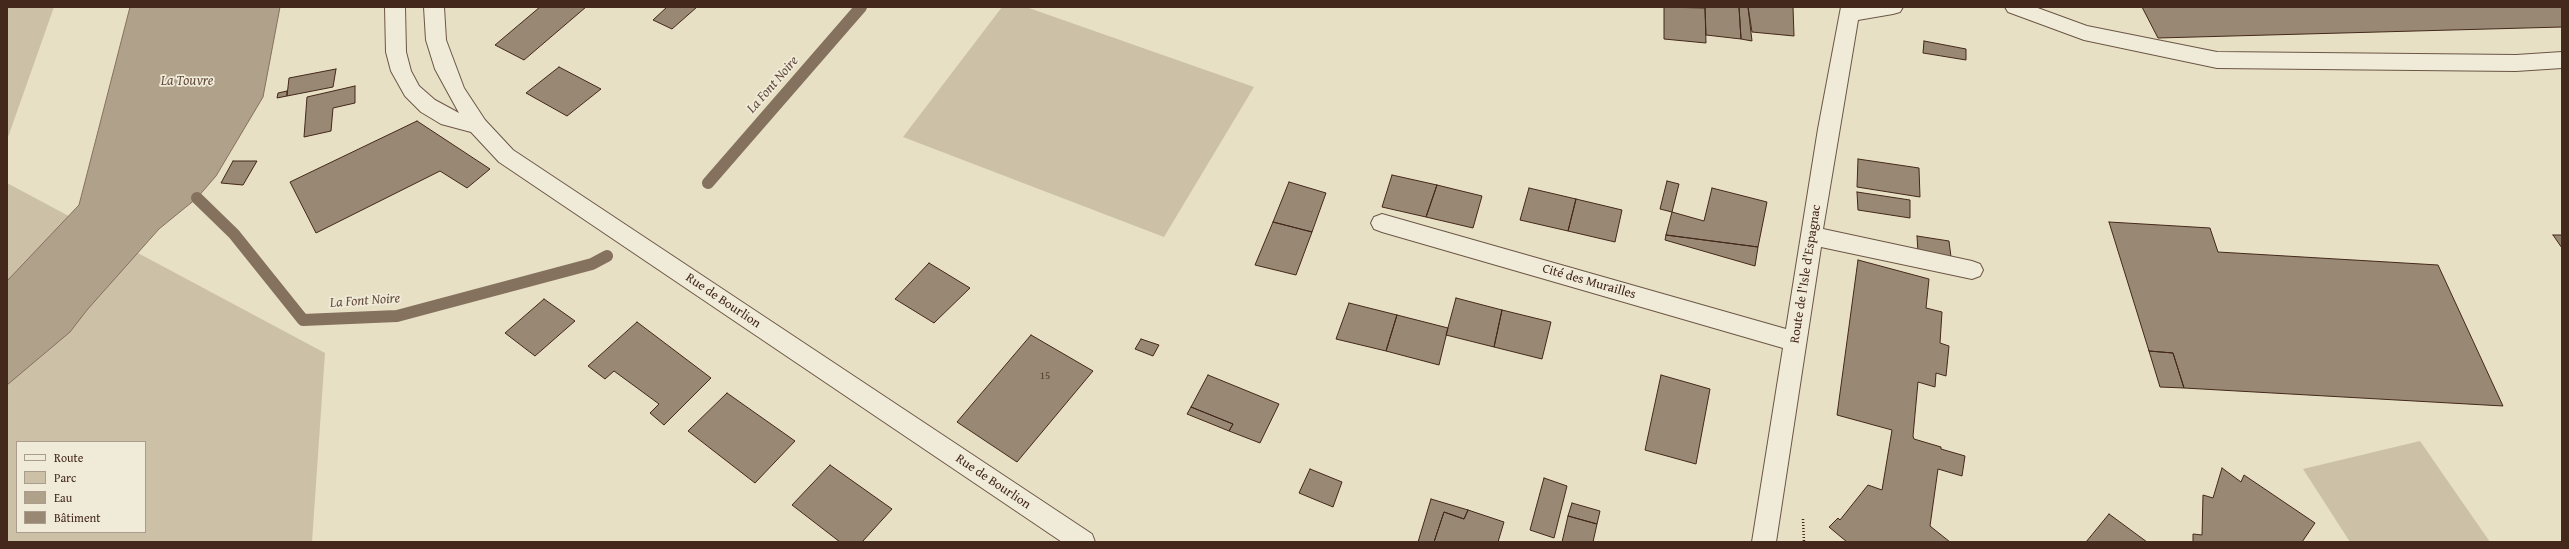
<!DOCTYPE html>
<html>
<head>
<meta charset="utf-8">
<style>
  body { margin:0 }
  #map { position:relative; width:2569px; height:549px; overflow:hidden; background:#e8e0c4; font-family:"Gentium Book Plus",serif }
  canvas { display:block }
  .frame { position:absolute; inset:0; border:8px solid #43281b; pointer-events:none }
  .legend { position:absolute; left:16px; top:441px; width:130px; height:92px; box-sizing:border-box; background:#f0ebd9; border:1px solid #ab9d8d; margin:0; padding:5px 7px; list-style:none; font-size:12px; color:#43281b }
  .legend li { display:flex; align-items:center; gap:8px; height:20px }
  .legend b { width:20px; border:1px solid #ab9d8d }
</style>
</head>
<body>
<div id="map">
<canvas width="2569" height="549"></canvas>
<div class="frame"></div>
<ul class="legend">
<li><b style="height:5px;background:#f0ebd9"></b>Route</li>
<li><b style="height:11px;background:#ccc1a7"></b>Parc</li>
<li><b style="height:11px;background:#b0a18b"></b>Eau</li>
<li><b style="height:11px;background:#998873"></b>Bâtiment</li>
</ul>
</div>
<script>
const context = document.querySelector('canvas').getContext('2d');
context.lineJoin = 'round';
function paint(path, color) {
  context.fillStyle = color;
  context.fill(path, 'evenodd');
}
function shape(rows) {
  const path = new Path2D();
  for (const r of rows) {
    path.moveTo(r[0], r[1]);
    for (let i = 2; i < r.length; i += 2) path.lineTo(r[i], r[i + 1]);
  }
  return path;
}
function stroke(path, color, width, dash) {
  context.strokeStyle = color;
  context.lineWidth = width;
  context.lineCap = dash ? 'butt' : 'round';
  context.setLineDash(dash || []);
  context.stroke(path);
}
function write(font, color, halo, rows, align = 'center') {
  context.font = font + ' "Gentium Book Plus",serif';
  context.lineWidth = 3.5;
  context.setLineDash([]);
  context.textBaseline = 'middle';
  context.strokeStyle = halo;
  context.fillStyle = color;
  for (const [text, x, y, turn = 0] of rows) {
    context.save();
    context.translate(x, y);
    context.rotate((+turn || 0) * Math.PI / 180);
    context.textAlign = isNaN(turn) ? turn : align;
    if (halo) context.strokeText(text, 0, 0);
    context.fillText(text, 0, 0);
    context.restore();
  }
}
paint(shape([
  [7,7,54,7,7,140],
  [1002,7,1026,7,1254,87,1164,237,903,137],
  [7,183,325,353,312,542,7,542],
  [17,442,145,442,145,532,17,532],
  [2420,441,2490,542,2350,542,2303,469]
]), '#ccc1a7');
const water = shape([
  [130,7,280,7,263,97,216,176,197,198,159,229,87,310,70,332,7,385,7,281,79,205,130,7]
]);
paint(water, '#b0a18b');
stroke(water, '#84715e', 1);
stroke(shape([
  [708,183,861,7],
  [197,198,234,234,303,320,397,316,592,264,607,256]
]), '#84715e', 12);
const building = shape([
  [540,7,586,7,524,60,495,45,540,7],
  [667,7,697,7,672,29,653,20,667,7],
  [1664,7,1705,8,1706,43,1664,39,1664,7],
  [1705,7,1739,7,1741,39,1706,35,1705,7],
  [1739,7,1748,7,1752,41,1741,39,1739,7],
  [1748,7,1793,7,1794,36,1752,32,1748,7],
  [2142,7,2562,7,2562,27,2158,38,2142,7],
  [1924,41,1966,49,1966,60,1923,53,1924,41],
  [559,67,601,89,567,116,526,93,559,67],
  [336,69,333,87,287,96,289,78,336,69],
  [355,86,355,103,333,108,331,131,304,137,307,97,355,86],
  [287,91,287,96,277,98,278,93,287,91],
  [417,121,490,169,467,188,440,171,316,233,290,182,417,121],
  [1858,159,1919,168,1920,197,1857,187,1858,159],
  [233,161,257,161,243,185,221,183,233,161],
  [1392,175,1437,185,1426,217,1382,207,1392,175],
  [1667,181,1679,184,1672,212,1660,209,1667,181],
  [1289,182,1326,193,1312,232,1273,222,1289,182],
  [1437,185,1482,196,1473,228,1426,217,1437,185],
  [1529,188,1576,199,1568,231,1520,220,1529,188],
  [1712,188,1767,202,1758,247,1666,235,1672,212,1704,221,1712,188],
  [1857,192,1910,200,1910,218,1858,210,1857,192],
  [1576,199,1622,210,1615,242,1568,231,1576,199],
  [1273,222,1312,232,1296,275,1255,265,1273,222],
  [2109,222,2210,228,2218,252,2438,265,2503,406,2184,388,2173,353,2149,351,2109,222],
  [1666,235,1758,247,1755,266,1665,240,1666,235],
  [2553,235,2562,235,2562,248,2553,235],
  [1917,236,1949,241,1951,257,1918,252,1917,236],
  [1858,260,1929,279,1926,308,1942,312,1940,343,1949,346,1946,376,1936,373,1935,387,1918,382,1913,436,1914,439,1941,447,1941,449,1965,456,1962,476,1938,469,1930,526,1950,542,1847,542,1829,527,1838,518,1840,520,1868,485,1882,490,1892,430,1837,415,1858,260],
  [929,263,970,288,934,323,895,299,929,263],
  [1456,298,1502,310,1494,347,1446,335,1456,298],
  [544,299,575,321,535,356,505,333,544,299],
  [1349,303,1397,315,1386,351,1336,339,1349,303],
  [1502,310,1551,322,1542,359,1494,347,1502,310],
  [1397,315,1448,328,1439,365,1386,351,1397,315],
  [637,322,711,378,664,425,650,413,659,404,614,371,605,379,588,366,637,322],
  [1031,335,1093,371,1017,462,957,422,1031,335],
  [1141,339,1159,345,1153,356,1135,349,1141,339],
  [2149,351,2173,353,2184,388,2160,387,2149,351],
  [1208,375,1279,404,1260,443,1229,431,1233,424,1191,407,1208,375],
  [1661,375,1710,389,1696,464,1645,450,1661,375],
  [727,393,795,441,755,483,688,431,727,393],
  [1191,407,1233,424,1229,431,1187,414,1191,407],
  [830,465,892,509,862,542,840,542,792,505,830,465],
  [2222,468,2241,482,2244,475,2315,523,2302,542,2193,542,2193,534,2202,535,2203,495,2213,498,2222,468],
  [1310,469,1342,482,1333,507,1299,493,1310,469],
  [1544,478,1567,486,1554,538,1530,530,1544,478],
  [1431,499,1468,510,1464,519,1444,512,1434,542,1418,542,1431,499],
  [1572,503,1600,511,1597,524,1568,516,1572,503],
  [1468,510,1504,522,1498,542,1434,542,1444,512,1464,519,1468,510],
  [2109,514,2147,542,2086,542,2109,514],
  [1568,516,1597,524,1593,542,1562,542,1568,516]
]);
paint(building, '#998873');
stroke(building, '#43281b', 1);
const minor = shape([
  [385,7,405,7,406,52,411,71,419,86,435,100,459,113,435,69,426,40,424,7,444,7,446,40,464,88,485,120,513,150,1092,534,1095,542,1062,542,499,162,471,132,441,124,421,112,405,96,391,71,386,52,385,7],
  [1841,7,1903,7,1900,12,1893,14,1858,20,1823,229,1972,261,1980,264,1983,270,1980,276,1972,279,1821,247,1776,542,1752,542,1783,348,1382,232,1374,229,1371,223,1374,217,1382,214,1786,329,1818,129,1841,7],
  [2005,7,2035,7,2087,26,2217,52,2516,55,2562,52,2562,68,2516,71,2217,68,2084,40,2008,12,2005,7]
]);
stroke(minor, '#6c5645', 2);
stroke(shape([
  [1803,519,1804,542]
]), '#43281b', 2.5, [1, 2]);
paint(minor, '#f0ebd9');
write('11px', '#584031', null, [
  ["15",1045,376]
]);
write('13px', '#43281b', '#f0ebd9', [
  ["Route de l'Isle d'Espagnac",1806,274,-81],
  ["Cité des Murailles",1589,282,16],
  ["Rue de Bourlion",723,301,34],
  ["Rue de Bourlion",993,482,34]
]);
write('italic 14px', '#644c3d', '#f0ebd9', [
  ["La Touvre",187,81],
  ["La Font Noire",773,85,-49],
  ["La Font Noire",365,301,-4]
]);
</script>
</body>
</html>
